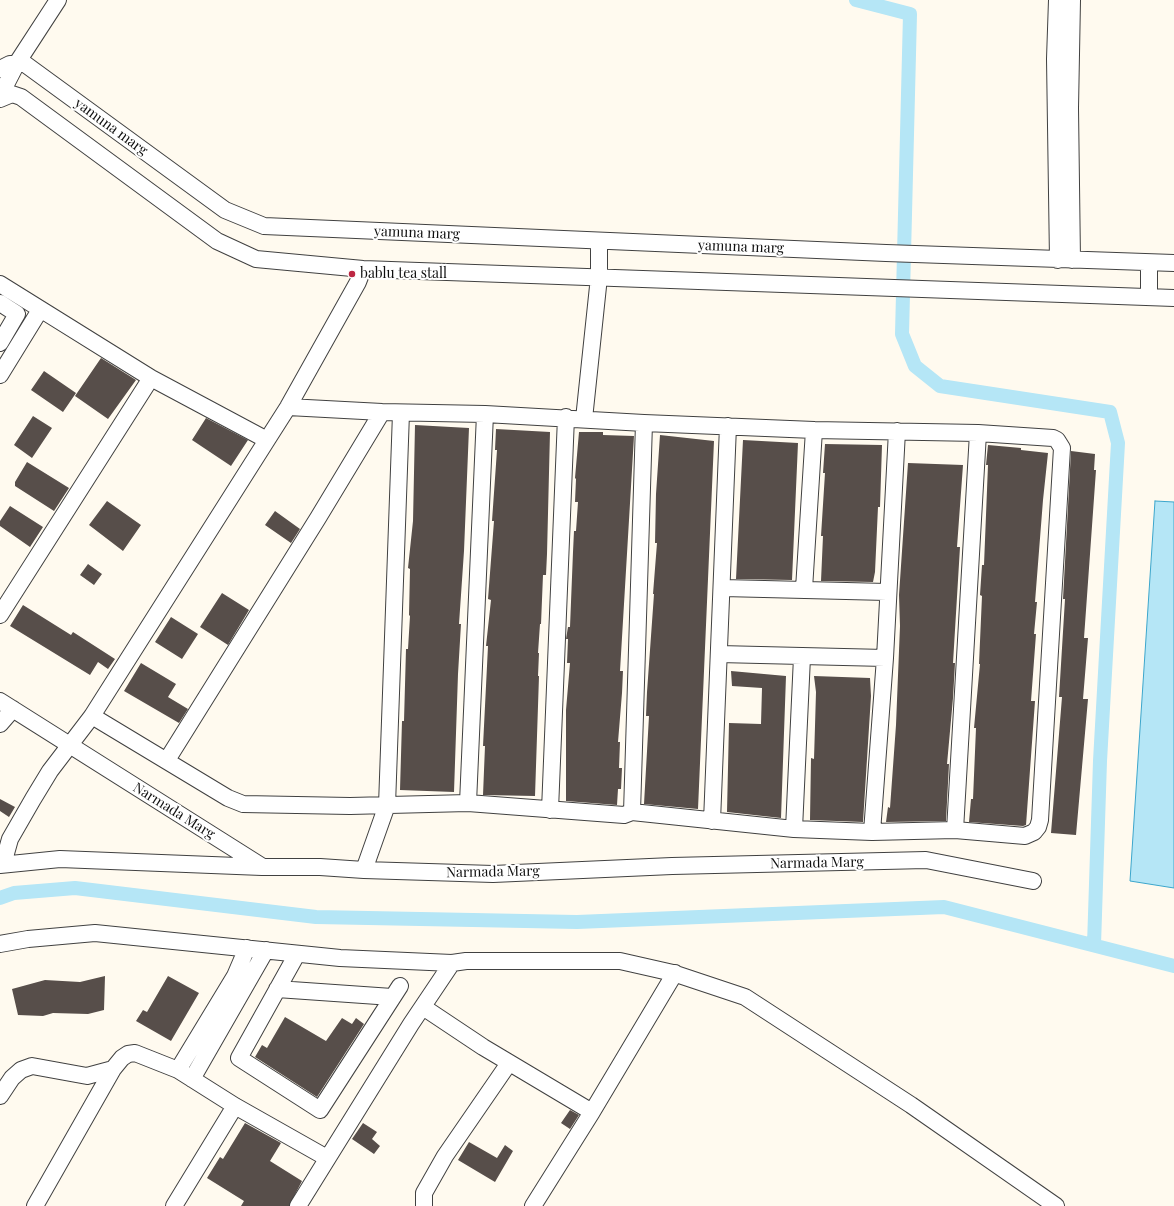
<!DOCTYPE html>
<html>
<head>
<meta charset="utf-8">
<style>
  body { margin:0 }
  canvas { display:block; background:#fffaef }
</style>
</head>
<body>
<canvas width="1174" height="1206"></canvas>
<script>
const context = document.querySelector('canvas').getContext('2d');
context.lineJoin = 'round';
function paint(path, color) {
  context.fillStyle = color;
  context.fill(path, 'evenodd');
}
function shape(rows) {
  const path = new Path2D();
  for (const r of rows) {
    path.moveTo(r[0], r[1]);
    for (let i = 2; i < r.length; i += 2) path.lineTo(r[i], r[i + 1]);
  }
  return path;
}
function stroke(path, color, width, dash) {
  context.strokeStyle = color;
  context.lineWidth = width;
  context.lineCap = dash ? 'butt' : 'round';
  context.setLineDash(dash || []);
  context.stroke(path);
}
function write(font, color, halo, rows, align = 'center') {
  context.font = font + ' "Playfair Display",serif';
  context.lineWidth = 4;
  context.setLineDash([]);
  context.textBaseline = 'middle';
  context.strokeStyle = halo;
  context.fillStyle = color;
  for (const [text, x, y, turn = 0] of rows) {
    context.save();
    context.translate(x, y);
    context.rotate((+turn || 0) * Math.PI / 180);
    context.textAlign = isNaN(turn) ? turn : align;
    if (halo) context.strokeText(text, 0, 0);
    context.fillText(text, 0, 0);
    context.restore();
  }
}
const water = shape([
  [1155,501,1174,502,1174,888,1130,881,1155,501]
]);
paint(water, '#b5e6f6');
stroke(water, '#3ca6cc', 1);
stroke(shape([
  [856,0,910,14,902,334,915,366,940,386,1110,412,1118,443,1100,761,1094,945],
  [0,898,14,893,75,888,316,917,577,922,944,907,1174,966]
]), '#b5e6f6', 14);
paint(shape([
  [101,358,136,380,108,419,75,396],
  [44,371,76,393,63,412,31,390],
  [33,416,52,428,32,458,14,445],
  [206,418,248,440,231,466,192,440],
  [415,425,469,428,464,551,459,624,461,624,458,674,454,792,400,790,402,721,404,721,406,649,408,649,410,616,409,615,410,569,408,568,413,521],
  [496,429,550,432,547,554,546,575,543,575,541,624,540,624,538,653,539,653,538,676,539,676,535,796,483,795,485,746,483,746,488,646,486,646,491,600,488,599,494,521,492,521,497,450,495,450],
  [579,432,603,432,603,435,634,436,620,671,623,671,622,693,618,742,620,742,619,768,622,768,621,789,618,789,617,805,566,801,566,710,570,663,567,663,568,639,566,639,568,627,570,627,573,552,574,531,576,531,578,502,575,502,576,479,575,478],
  [660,435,714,441,698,809,644,804,649,716,646,716,647,692,654,594,653,594,657,543,655,543,656,494],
  [743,440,798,443,792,580,736,579],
  [825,444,882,445,880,507,878,507,875,572,873,582,821,581,823,536,821,536,825,473,823,473],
  [988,445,1021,448,1021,450,1048,453,1043,500,1035,602,1037,602,1034,634,1036,634,1031,701,1035,701,1026,825,1023,826,969,822,971,799,973,799,976,728,974,728,980,664,979,664,982,596,980,595,982,565,984,565,988,465,986,465],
  [1071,451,1095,454,1094,470,1096,470,1084,638,1088,638,1083,699,1088,699,1076,835,1051,833,1062,697,1059,697,1065,599,1063,599],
  [27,462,69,488,54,511,15,486,15,482],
  [908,463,963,465,957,547,960,547,953,663,955,663,953,698,947,764,949,764,946,821,886,822,888,807,890,808,896,725,900,626,899,595],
  [107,501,141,525,123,551,89,525],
  [10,506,43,527,30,547,0,526,0,521],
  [275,511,300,529,291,543,265,525],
  [88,564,102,574,94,585,80,575],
  [222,593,249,610,228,645,200,627],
  [23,605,71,635,73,632,115,659,108,669,98,662,90,675,10,626],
  [171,617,198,634,182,659,155,642],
  [141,663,176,684,168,697,188,709,179,723,124,691],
  [731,671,786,676,781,818,727,812,729,723,761,724,762,688,732,686],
  [814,676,870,678,871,696,863,822,810,820,811,758,814,759,815,726,816,692],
  [0,799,15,807,9,817,0,811],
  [105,976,104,1010,88,1014,53,1013,43,1016,18,1015,12,989,45,980,80,982],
  [168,976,199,993,171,1041,136,1021,143,1010,147,1012],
  [285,1017,326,1041,342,1018,352,1024,356,1018,364,1024,317,1097,255,1057,262,1045,267,1048],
  [570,1110,579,1115,570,1129,561,1123],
  [245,1123,281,1143,270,1161,302,1181,289,1206,241,1206,244,1201,207,1178,220,1157,223,1159],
  [363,1123,377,1132,372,1139,380,1146,374,1154,352,1139],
  [469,1142,497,1158,505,1145,513,1151,495,1182,458,1160]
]), '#574e4a');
const minor = shape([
  [1057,0,1055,59,1058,260],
  [1072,0,1070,108,1072,260],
  [0,69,10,64,25,64,225,210,264,226,886,253,1174,263],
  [0,96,17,63,58,0],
  [0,99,12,94,21,97,217,241,256,259,363,269,1174,298],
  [1149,263,1149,297],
  [0,284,151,378,267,440],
  [0,303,17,314,0,343],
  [0,375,40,310],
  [584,419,599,277,599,241],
  [723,588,887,592],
  [804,589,814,430],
  [0,615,151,378],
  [719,654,885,658],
  [0,701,263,867,320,867,364,870,493,874,672,866,926,860,1033,881],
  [92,716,228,798,243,804,350,806,468,803,624,815,632,812,794,829,872,832,955,830,1025,836,1034,832,1038,827,1040,820,1062,448,1057,440,1053,438,978,433,814,430,644,423,485,414,382,412,288,407],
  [0,724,13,709],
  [167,760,318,518,382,412],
  [468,803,485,414],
  [550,810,566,417],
  [632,812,644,423],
  [712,821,728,426],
  [794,829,802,657],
  [955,830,978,433],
  [872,832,885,658,897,431],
  [3,864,10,839,33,799,50,771,92,716,267,440,288,407,358,282,363,269],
  [0,865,60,859,262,867],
  [364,870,387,805,401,413],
  [0,944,28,939,95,933,340,958,452,963,466,961,620,961,673,973,745,997,911,1105,1056,1206],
  [297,954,239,1058,320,1110,400,986],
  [277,989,392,997],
  [423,1007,483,1047,592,1112,675,973],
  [178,1070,235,976,247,948],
  [192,1079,266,950],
  [0,1096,12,1078,21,1070,32,1066,87,1076,113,1069,122,1058,128,1054,135,1053,178,1070,235,1106,327,1158],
  [35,1206,113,1069],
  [174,1206,235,1106],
  [298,1206,411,1024,452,963],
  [424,1206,424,1193,445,1156,509,1063],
  [533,1206,592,1112]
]);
stroke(minor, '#414141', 18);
stroke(minor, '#fff', 16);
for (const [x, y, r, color] of [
  [352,274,4,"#bd2742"]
]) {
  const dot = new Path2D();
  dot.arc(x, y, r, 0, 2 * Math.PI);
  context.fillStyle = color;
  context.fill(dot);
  stroke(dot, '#fff', 1.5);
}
write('14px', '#0e0e0e', '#fff', [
  ["yamuna marg",111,127,36],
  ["yamuna marg",417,233,2],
  ["yamuna marg",741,247,2],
  ["Narmada Marg",174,811,32],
  ["Narmada Marg",817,863,-1],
  ["Narmada Marg",493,872,-1]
]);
write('14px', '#0e0e0e', '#fff', [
  ["bablu tea stall",360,274]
], 'left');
</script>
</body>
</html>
